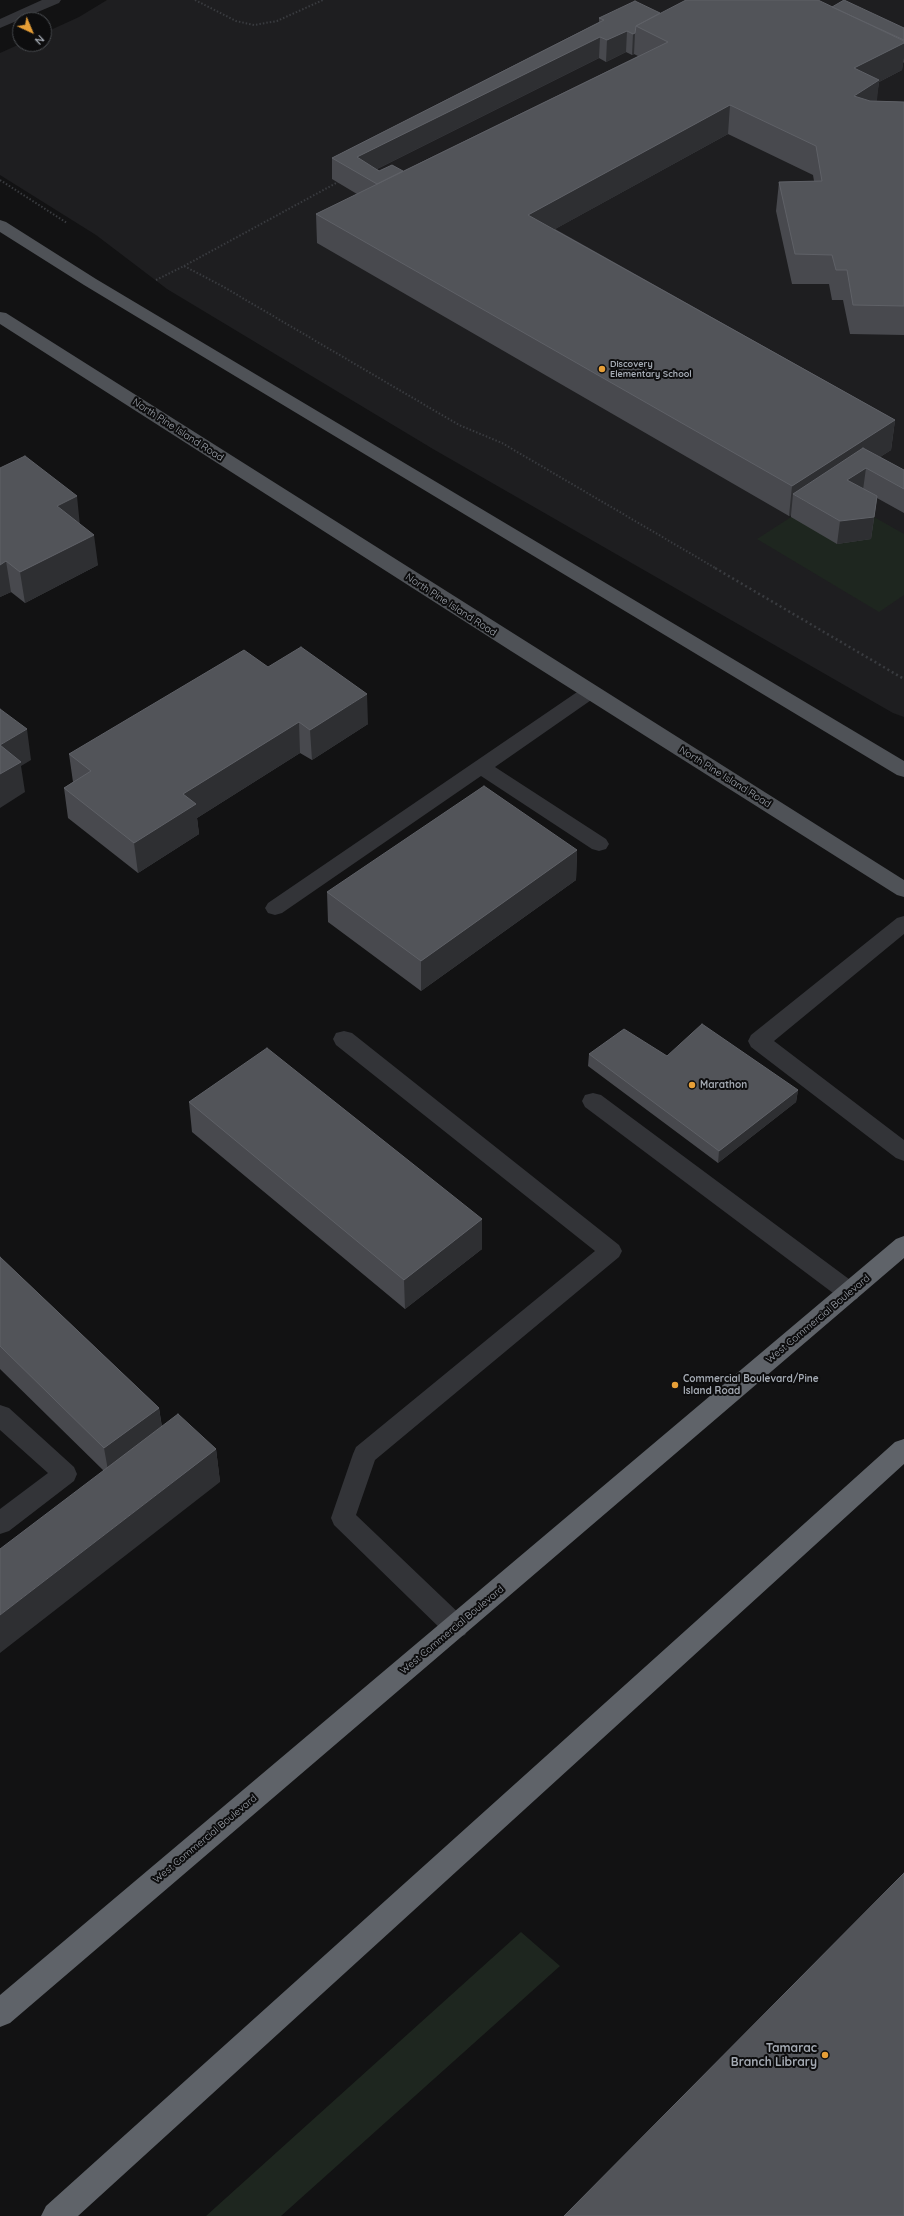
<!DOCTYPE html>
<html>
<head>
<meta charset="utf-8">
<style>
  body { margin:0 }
  #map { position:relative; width:904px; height:2216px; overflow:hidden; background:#121213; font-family:Quicksand,sans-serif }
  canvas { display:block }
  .north { position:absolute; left:12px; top:12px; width:40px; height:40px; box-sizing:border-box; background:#0d0d0e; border:1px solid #494c50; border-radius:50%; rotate:136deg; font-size:11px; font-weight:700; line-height:16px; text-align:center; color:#a4aab3 }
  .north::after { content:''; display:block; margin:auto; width:14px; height:18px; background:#e79f37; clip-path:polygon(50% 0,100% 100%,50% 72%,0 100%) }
</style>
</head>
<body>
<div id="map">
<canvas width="904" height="2216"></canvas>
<div class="north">N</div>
</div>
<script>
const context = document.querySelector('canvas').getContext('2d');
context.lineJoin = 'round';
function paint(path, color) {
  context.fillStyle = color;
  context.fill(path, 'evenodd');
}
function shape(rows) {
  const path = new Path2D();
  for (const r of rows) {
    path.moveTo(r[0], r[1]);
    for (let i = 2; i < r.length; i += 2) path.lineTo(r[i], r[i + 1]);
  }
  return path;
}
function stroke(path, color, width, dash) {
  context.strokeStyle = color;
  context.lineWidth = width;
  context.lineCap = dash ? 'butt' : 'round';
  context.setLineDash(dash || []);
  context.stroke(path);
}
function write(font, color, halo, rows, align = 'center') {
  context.font = font + ' Quicksand,sans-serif';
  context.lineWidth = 4;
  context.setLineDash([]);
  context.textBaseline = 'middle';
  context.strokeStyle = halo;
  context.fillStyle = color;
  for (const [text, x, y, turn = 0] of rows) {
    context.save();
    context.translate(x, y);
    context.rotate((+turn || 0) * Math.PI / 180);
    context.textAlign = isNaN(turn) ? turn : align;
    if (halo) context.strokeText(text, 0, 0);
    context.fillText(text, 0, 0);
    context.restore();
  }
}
paint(shape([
  [107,0,904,0,904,717,893,713,433,449,167,289,96,235,0,175,0,53,20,44,44,44,44,33,79,17]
]), '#1e1e20');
paint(shape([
  [830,492,904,534,904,595,879,612,757,539],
  [521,1932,560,1966,281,2216,206,2216]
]), '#1e261f');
stroke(shape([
  [195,0,236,21,254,25,277,21,323,0],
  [0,180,67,223],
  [184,266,340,181],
  [156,280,184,266,222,286,459,425,502,443,717,569]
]), '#393b3f', 2, [1.5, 2]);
stroke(shape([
  [715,568,904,679]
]), '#393b3f', 2.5, [2, 3]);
paint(shape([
  [42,0,61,0,59,3,0,28,0,19,42,0],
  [590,686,597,688,600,692,597,696,495,767,606,839,609,844,606,849,599,851,592,849,481,776,282,913,275,915,268,913,265,908,268,903,583,688,590,686],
  [904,916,904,934,774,1041,904,1140,904,1161,896,1158,751,1047,748,1041,751,1035,897,918,904,916],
  [344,1031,352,1033,619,1245,622,1251,619,1257,375,1460,356,1515,465,1619,469,1627,465,1635,456,1638,447,1635,334,1525,331,1518,353,1454,356,1447,595,1251,336,1045,333,1039,336,1033,344,1031],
  [593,1093,601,1095,857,1285,861,1292,857,1299,849,1301,841,1299,585,1107,582,1101,585,1095,593,1093],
  [0,1405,9,1408,74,1467,77,1474,74,1481,9,1531,0,1534,0,1509,48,1473,0,1430,0,1405]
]), '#333438');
paint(shape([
  [0,220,6,222,96,279,904,761,904,777,897,775,84,285,0,232,0,220],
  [0,312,6,313,904,880,904,897,897,895,511,651,0,324,0,312]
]), '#4f5257');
paint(shape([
  [904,1236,904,1258,10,2023,0,2027,0,1995,896,1239,904,1236],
  [904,1439,904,1464,78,2216,41,2216,46,2206,895,1442,904,1439]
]), '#5f6369');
paint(shape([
  [832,7,904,28,904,63,903,62,902,70,879,82,876,101,904,102,904,335,850,334,843,300,832,300,829,284,792,284,776,211,779,182,814,181,813,175,728,134,555,229,895,420,891,450,880,457,904,470,904,513,877,498,871,539,837,544,791,517,791,515,789,516,317,243,316,214,357,194,332,179,332,158,599,22,599,18,660,13],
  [626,52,632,55,634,54,638,56,403,171,379,171,377,169,599,58,606,62],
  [0,468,80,524,98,565,25,603,11,592,0,597],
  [268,667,368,724,312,760,300,753,197,818,199,834,138,873,68,818,64,788,73,782,69,754],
  [577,850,576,880,421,991,328,922,327,892],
  [589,1054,667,1056,798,1090,796,1102,718,1163,588,1066],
  [189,1102,482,1219,482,1249,405,1309,192,1132],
  [0,1257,159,1408,162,1427,216,1449,220,1482,104,1471,0,1369]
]), '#48494e');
paint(shape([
  [627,31,626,52,606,62,607,40],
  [635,33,634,54,632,55,633,34],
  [600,37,599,58,363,176,357,157],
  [904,43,904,58,902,70,879,82,876,109,850,97,854,68],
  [730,105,728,134,528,244,528,215],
  [895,420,891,450,808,503,793,494,791,515,789,516,792,486],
  [866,468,863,490,847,480],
  [77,496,80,526,57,506],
  [877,496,871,539,837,544,840,521],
  [94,535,98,565,25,603,20,572],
  [6,561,11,592,0,597,0,565],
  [367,694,368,724,312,760,310,730],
  [299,722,300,753,197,818,199,834,138,873,134,843,183,794],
  [27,729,31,760,21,766,25,792,0,808,0,745],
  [577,850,576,880,421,991,421,961],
  [798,1090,796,1102,718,1163,719,1151],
  [482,1219,482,1249,405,1309,404,1280],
  [159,1408,163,1436,109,1476,104,1448],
  [216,1449,220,1482,0,1653,0,1615]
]), '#2e2f32');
const building = shape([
  [686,0,818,0,904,41,904,43,854,68,879,80,854,96,870,101,904,102,904,306,853,305,847,270,836,270,832,255,795,254,779,182,822,181,816,146,730,105,528,215,895,420,792,486,316,214,668,42,636,26,686,0],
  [844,0,904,28,904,40,832,7,844,0],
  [635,1,660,13,636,26,635,33,633,34,627,31,607,40,600,37,357,157,379,171,392,165,403,171,377,184,332,158,604,20,599,18,635,1],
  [863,448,904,470,904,489,866,468,847,480,877,496,874,517,840,521,793,494,863,448],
  [25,456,77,496,57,506,94,535,20,572,6,561,0,565,0,468,25,456],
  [301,647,367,694,310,730,299,722,183,794,196,804,134,843,64,788,91,771,69,754,244,650,268,667,301,647],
  [0,709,27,729,0,745,0,709],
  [0,745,21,762,0,774,0,745],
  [484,786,577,850,421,961,327,892,484,786],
  [702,1024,798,1090,719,1151,589,1054,624,1029,667,1056,702,1024],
  [267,1048,482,1219,404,1280,189,1102,267,1048],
  [0,1257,159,1408,104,1448,0,1346,0,1257],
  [178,1414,216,1449,0,1615,0,1549,178,1414],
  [904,1873,904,2216,564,2216,904,1873]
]);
paint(building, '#525459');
stroke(building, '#5f6167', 1);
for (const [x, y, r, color] of [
  [602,369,4,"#e79f37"],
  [692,1085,4,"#e79f37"],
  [675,1385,4,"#e79f37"],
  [825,2055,4,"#e79f37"]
]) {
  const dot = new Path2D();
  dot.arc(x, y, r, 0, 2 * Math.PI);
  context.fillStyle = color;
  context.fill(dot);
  stroke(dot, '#0d0d0e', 1.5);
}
write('bold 9px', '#a4aab3', '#0d0d0e', [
  ["Discovery",610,364],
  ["Elementary School",610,374]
], 'left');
write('10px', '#a4aab3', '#0d0d0e', [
  ["North Pine Island Road",178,430,33],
  ["North Pine Island Road",451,605,33],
  ["North Pine Island Road",725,777,32],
  ["West Commercial Boulevard",818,1319,-40],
  ["West Commercial Boulevard",452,1630,-40],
  ["West Commercial Boulevard",205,1839,-40]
]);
write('bold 10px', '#a4aab3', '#0d0d0e', [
  ["Marathon",700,1085],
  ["Commercial Boulevard/Pine",683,1379],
  ["Island Road",683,1391]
], 'left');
write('bold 12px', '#a4aab3', '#0d0d0e', [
  ["Tamarac",817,2048],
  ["Branch Library",817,2062]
], 'right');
</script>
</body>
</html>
